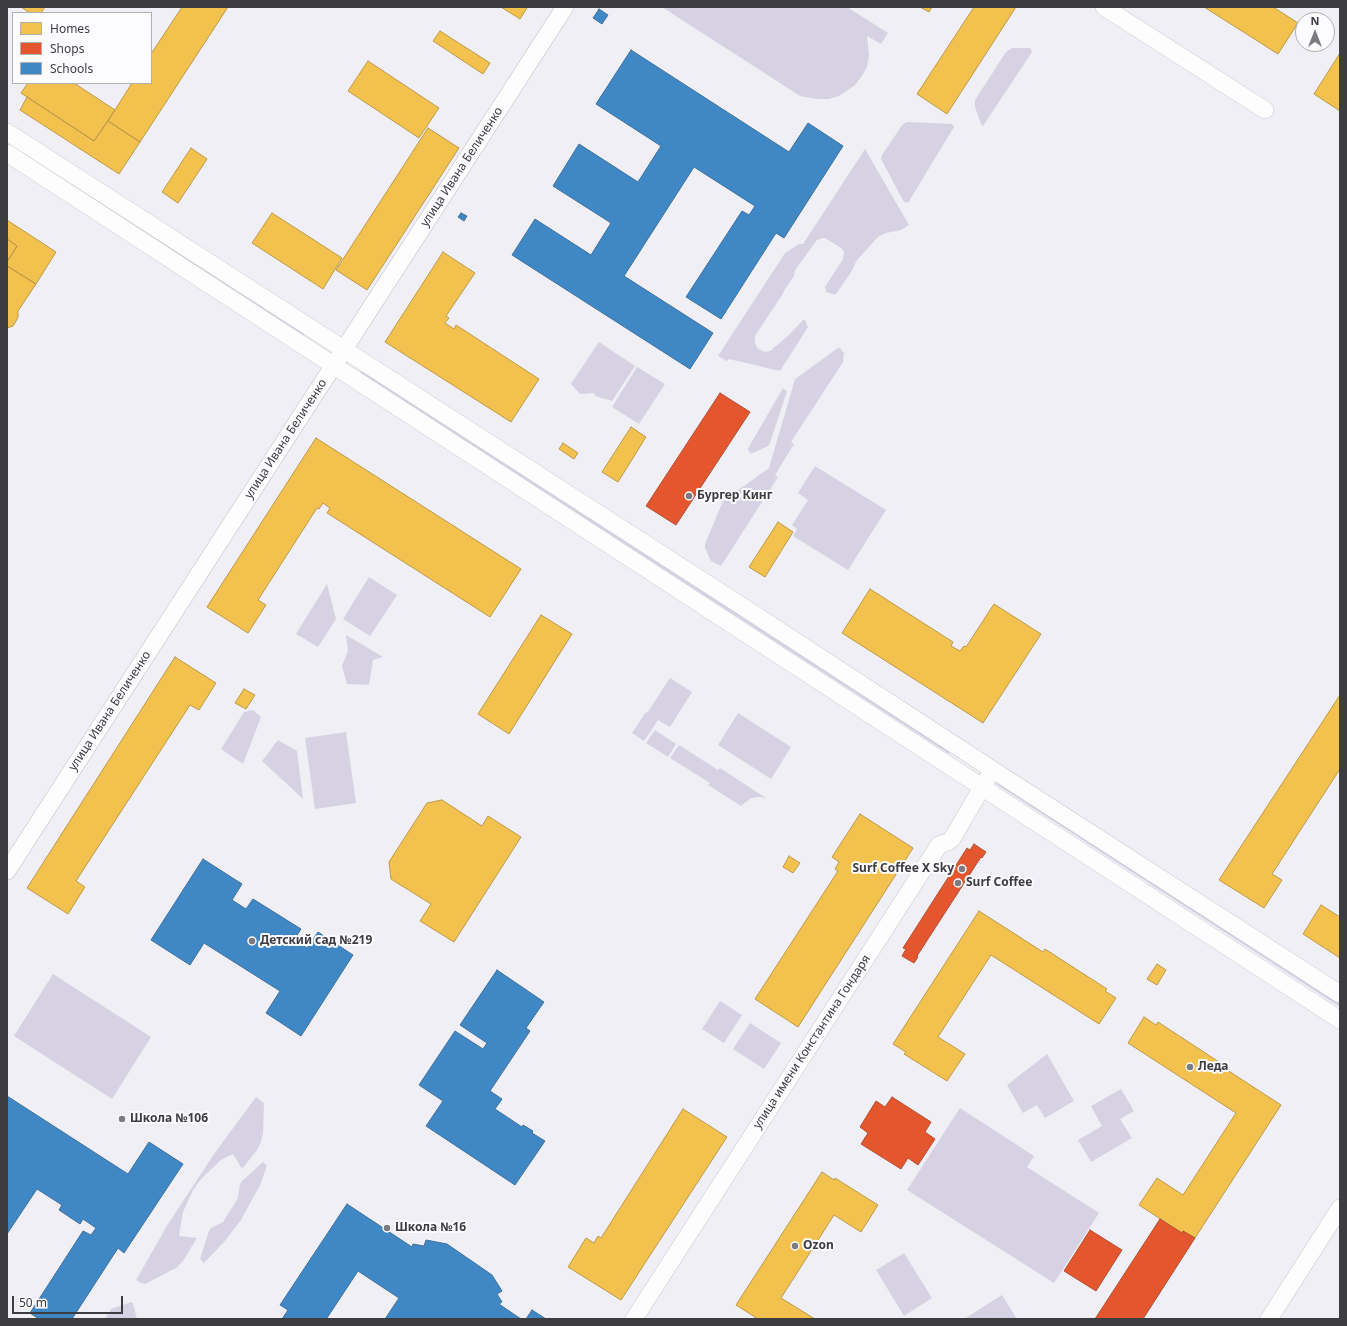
<!DOCTYPE html>
<html>
<head>
<meta charset="utf-8">
<style>
  body { margin:0 }
  #map { position:relative; width:1347px; height:1326px; overflow:hidden; background:#f0eff5; font-family:"Noto Sans",sans-serif }
  canvas { display:block }
  .frame { position:absolute; inset:0; border:8px solid #3d3c41; pointer-events:none }
  .legend { position:absolute; left:12px; top:12px; width:140px; height:72px; box-sizing:border-box; background:#fcfbfd; border:1px solid #b0afb2; margin:0; padding:5px 7px; list-style:none; font-size:12px; color:#3d3c41 }
  .legend li { display:flex; align-items:center; gap:8px; height:20px }
  .legend b { width:20px; border:1px solid #b0afb2 }
  .north { position:absolute; left:1295px; top:12px; width:40px; height:40px; box-sizing:border-box; background:#fcfbfd; border:1px solid #b0afb2; border-radius:50%; rotate:0deg; font-size:11px; font-weight:700; line-height:16px; text-align:center; color:#3d3c41 }
  .north::after { content:''; display:block; margin:auto; width:14px; height:18px; background:#7c7b80; clip-path:polygon(50% 0,100% 100%,50% 72%,0 100%) }
  .scale { position:absolute; left:12px; top:1296px; width:111px; height:18px; box-sizing:border-box; border:2px solid #3d3c41; border-top:0; padding-left:5px; font-size:12px; line-height:14px; white-space:nowrap; color:#3d3c41; -webkit-text-stroke:3px #fcfbfd; paint-order:stroke }
</style>
</head>
<body>
<div id="map">
<canvas width="1347" height="1326"></canvas>
<div class="frame"></div>
<ul class="legend">
<li><b style="height:11px;background:#f2c14e"></b>Homes</li>
<li><b style="height:11px;background:#e4572e"></b>Shops</li>
<li><b style="height:11px;background:#3f88c5"></b>Schools</li>
</ul>
<div class="north">N</div>
<div class="scale">50 m</div>
</div>
<script>
const context = document.querySelector('canvas').getContext('2d');
context.lineJoin = 'round';
function paint(path, color) {
  context.fillStyle = color;
  context.fill(path, 'evenodd');
}
function shape(rows) {
  const path = new Path2D();
  for (const r of rows) {
    path.moveTo(r[0], r[1]);
    for (let i = 2; i < r.length; i += 2) path.lineTo(r[i], r[i + 1]);
  }
  return path;
}
function stroke(path, color, width, dash) {
  context.strokeStyle = color;
  context.lineWidth = width;
  context.lineCap = dash ? 'butt' : 'round';
  context.setLineDash(dash || []);
  context.stroke(path);
}
function write(font, color, halo, rows, align = 'center') {
  context.font = font + ' "Noto Sans",sans-serif';
  context.lineWidth = 4;
  context.setLineDash([]);
  context.textBaseline = 'middle';
  context.strokeStyle = halo;
  context.fillStyle = color;
  for (const [text, x, y, turn = 0] of rows) {
    context.save();
    context.translate(x, y);
    context.rotate((+turn || 0) * Math.PI / 180);
    context.textAlign = isNaN(turn) ? turn : align;
    if (halo) context.strokeText(text, 0, 0);
    context.fillText(text, 0, 0);
    context.restore();
  }
}
paint(shape([
  [662,7,847,7,888,33,881,44,867,36,869,56,867,67,862,76,855,85,839,96,829,99,817,99,800,96],
  [1012,48,1030,48,1032,52,983,126,981,124,975,107,975,100,1006,52],
  [907,122,952,124,954,127,908,203,904,202,881,159,882,155,903,124],
  [865,149,909,225,901,230,886,233,878,237,857,260,850,274,836,294,832,294,826,292,825,287,843,259,844,252,841,248,825,238,822,238,817,240,795,270,794,276,785,289,782,295,755,336,755,342,757,348,765,352,770,351,789,335,803,320,805,320,808,327,780,371,729,359,727,361,718,356,785,253,799,244,803,244],
  [111,206,306,333,303,337,108,210],
  [599,342,635,366,612,401,595,396,594,393,580,394,571,384],
  [838,348,840,348,844,353,843,362,791,442,794,444,775,475,778,477,721,566,711,561,705,548,705,544,723,501,769,468,795,379],
  [637,367,665,384,639,424,612,407],
  [363,369,952,749,949,754,360,373],
  [783,388,787,391,770,443,768,446,753,453,750,453,748,449,750,445],
  [815,466,886,510,848,570,793,536,797,529,792,525,808,500,798,493],
  [369,577,397,595,370,636,343,619],
  [327,584,336,619,318,647,296,634],
  [346,635,383,657,373,660,369,685,347,684,342,666,348,651],
  [670,678,692,692,670,727,658,720,644,741,632,733,646,712,647,713],
  [253,710,261,717,243,764,221,749,244,712],
  [738,713,791,747,771,779,718,745],
  [655,730,676,744,668,757,646,743],
  [346,732,356,803,315,809,305,738],
  [278,740,297,751,303,799,262,761],
  [679,745,718,770,720,768,766,798,759,797,751,798,741,806,708,785,710,783,670,758],
  [998,780,1340,1001,1340,1007,996,784],
  [53,974,151,1037,112,1099,14,1036],
  [720,1001,742,1015,724,1043,702,1029],
  [750,1023,781,1043,764,1069,733,1049],
  [1047,1054,1074,1101,1045,1118,1037,1105,1023,1113,1007,1085],
  [1121,1089,1134,1111,1120,1119,1132,1138,1091,1162,1078,1140,1102,1126,1091,1106],
  [256,1097,264,1103,263,1133,261,1142,257,1150,242,1169,233,1154,221,1160,201,1179,193,1190,183,1212,179,1236,197,1238,183,1261,176,1268,145,1284,141,1283,136,1280,168,1224,214,1154],
  [960,1108,1034,1156,1027,1167,1099,1213,1054,1283,907,1190],
  [263,1162,267,1166,260,1185,241,1220,224,1242,204,1263,200,1259,209,1231,211,1228,223,1222,238,1198,240,1184,242,1181],
  [904,1253,932,1298,904,1316,876,1270],
  [1002,1295,1017,1319,964,1319],
  [131,1302,133,1303,137,1319,105,1319,111,1309]
]), '#d6d2e4');
const homes = shape([
  [21,7,45,7,41,13,30,13,21,7],
  [182,7,228,7,140,142,108,121,132,83,151,83,151,54,182,7],
  [501,7,525,7,527,8,520,19,501,7],
  [920,7,932,7,929,12,920,7],
  [974,7,1016,7,947,114,917,94,974,7],
  [1204,7,1273,7,1298,23,1278,54,1204,7],
  [440,31,490,63,483,74,433,41,440,31],
  [1340,53,1340,111,1314,94,1340,53],
  [368,61,439,108,419,138,348,91,368,61],
  [28,83,74,83,115,110,94,141,21,93,28,83],
  [27,97,94,141,108,121,140,142,119,174,20,110,27,97],
  [428,128,459,148,367,290,336,270,428,128],
  [191,148,207,159,178,203,162,192,191,148],
  [272,213,342,258,323,289,252,243,272,213],
  [7,220,56,252,36,284,7,266,7,262,17,246,7,239,7,220],
  [7,239,17,246,7,262,7,239],
  [443,252,475,273,446,316,449,318,445,323,454,329,456,325,539,379,511,422,385,342,443,252],
  [7,266,36,284,18,311,18,317,16,321,13,326,7,328,7,266],
  [631,427,646,437,618,482,602,472,631,427],
  [316,438,521,569,490,617,327,513,330,508,323,503,319,509,317,508,258,600,266,605,248,633,207,607,316,438],
  [563,443,578,453,574,459,559,449,563,443],
  [778,522,793,532,765,577,749,567,778,522],
  [870,589,953,642,951,646,960,651,964,646,966,647,994,604,1041,634,983,723,842,633,870,589],
  [541,615,572,634,509,734,478,714,541,615],
  [175,657,216,683,199,710,190,705,76,881,85,887,68,914,27,888,175,657],
  [244,689,255,695,246,709,235,703,244,689],
  [1340,695,1340,769,1272,874,1282,880,1264,908,1219,880,1340,695],
  [442,800,482,826,488,816,521,837,454,942,420,921,431,904,391,879,389,862,427,803,442,800],
  [860,814,913,848,798,1027,755,999,838,871,835,869,839,862,832,857,860,814],
  [789,856,800,863,793,873,783,867,789,856],
  [1321,905,1340,917,1340,958,1303,934,1321,905],
  [979,911,1043,952,1045,949,1107,989,1105,991,1116,998,1099,1024,991,955,938,1037,965,1054,947,1081,904,1054,906,1052,893,1044,979,911],
  [1157,964,1166,970,1157,985,1147,979,1157,964],
  [1144,1017,1156,1025,1158,1022,1219,1062,1218,1064,1281,1105,1195,1238,1183,1231,1182,1233,1139,1205,1157,1178,1183,1195,1236,1113,1128,1043,1144,1017],
  [683,1109,727,1137,621,1300,568,1267,586,1238,594,1243,598,1236,601,1238,683,1109],
  [822,1172,834,1180,835,1178,878,1205,861,1232,834,1215,781,1298,815,1319,758,1319,736,1305,822,1172]
]);
paint(homes, '#f2c14e');
stroke(homes, '#bc994a', 1);
const shops = shape([
  [720,393,750,412,676,525,646,506,720,393],
  [974,844,986,852,982,858,981,857,917,956,918,957,914,963,902,956,906,949,903,948,967,848,970,850,974,844],
  [892,1097,931,1122,925,1132,935,1139,918,1165,908,1158,901,1169,861,1144,868,1133,860,1127,876,1101,885,1107,892,1097],
  [1160,1219,1182,1233,1183,1231,1195,1238,1143,1319,1095,1319,1160,1219],
  [1090,1230,1122,1250,1096,1291,1064,1271,1090,1230]
]);
paint(shops, '#e4572e');
stroke(shops, '#b24f34', 1);
const schools = shape([
  [599,9,608,15,602,24,593,18,599,9],
  [631,50,789,152,808,123,843,146,784,238,776,233,721,319,686,297,742,211,749,215,755,206,694,167,624,276,713,333,690,369,512,255,535,219,591,255,611,223,553,186,579,144,638,182,661,146,596,104,631,50],
  [461,213,467,216,464,221,458,217,461,213],
  [203,859,242,884,232,900,246,909,253,899,301,929,294,940,307,948,318,932,353,955,301,1036,266,1013,280,991,204,943,190,965,151,940,203,859],
  [497,970,544,1002,526,1028,530,1031,490,1091,502,1099,495,1109,522,1127,523,1125,533,1131,532,1133,545,1141,515,1185,426,1126,443,1101,419,1085,455,1031,483,1049,487,1043,460,1025,497,970],
  [7,1096,128,1174,149,1142,183,1164,124,1253,118,1248,72,1319,39,1319,30,1313,83,1231,91,1235,96,1228,83,1219,80,1224,59,1210,62,1205,37,1189,7,1234,7,1096],
  [347,1204,412,1247,413,1244,424,1246,426,1240,447,1244,492,1275,502,1291,497,1294,502,1302,499,1304,521,1319,385,1319,399,1298,358,1271,327,1318,329,1319,282,1319,288,1310,280,1305,347,1204],
  [532,1310,546,1319,526,1319,532,1310]
]);
paint(schools, '#3f88c5');
stroke(schools, '#3e719d', 1);
const street = shape([
  [1104,7,1265,110],
  [7,132,737,603,993,770,1340,994],
  [7,153,1340,1020],
  [7,871,565,7],
  [634,1319,939,845,948,842,952,839,988,777],
  [1269,1319,1340,1208]
]);
stroke(street, '#c6c5ca', 18);
stroke(street, '#fdfdfe', 17);
for (const [x, y, r, color] of [
  [689,496,4,"#7c7b80"],
  [962,869,4,"#7c7b80"],
  [958,883,4,"#7c7b80"],
  [252,941,4,"#7c7b80"],
  [1190,1067,4,"#7c7b80"],
  [122,1119,4,"#7c7b80"],
  [387,1228,4,"#7c7b80"],
  [795,1246,4,"#7c7b80"]
]) {
  const dot = new Path2D();
  dot.arc(x, y, r, 0, 2 * Math.PI);
  context.fillStyle = color;
  context.fill(dot);
  stroke(dot, '#fcfbfd', 1.5);
}
write('12px', '#3d3c41', '#fcfbfd', [
  ["улица Ивана Беличенко",462,167,-57],
  ["улица Ивана Беличенко",286,439,-57],
  ["улица Ивана Беличенко",110,711,-57],
  ["улица имени Константина Гондаря",812,1042,-57]
]);
write('bold 12px', '#3d3c41', '#fcfbfd', [
  ["Бургер Кинг",697,496],
  ["Surf Coffee X Sky",954,869,"right"],
  ["Surf Coffee",966,883],
  ["Детский сад №219",260,941],
  ["Леда",1198,1067],
  ["Школа №106",130,1119],
  ["Школа №16",395,1228],
  ["Ozon",803,1246]
], 'left');
</script>
</body>
</html>
